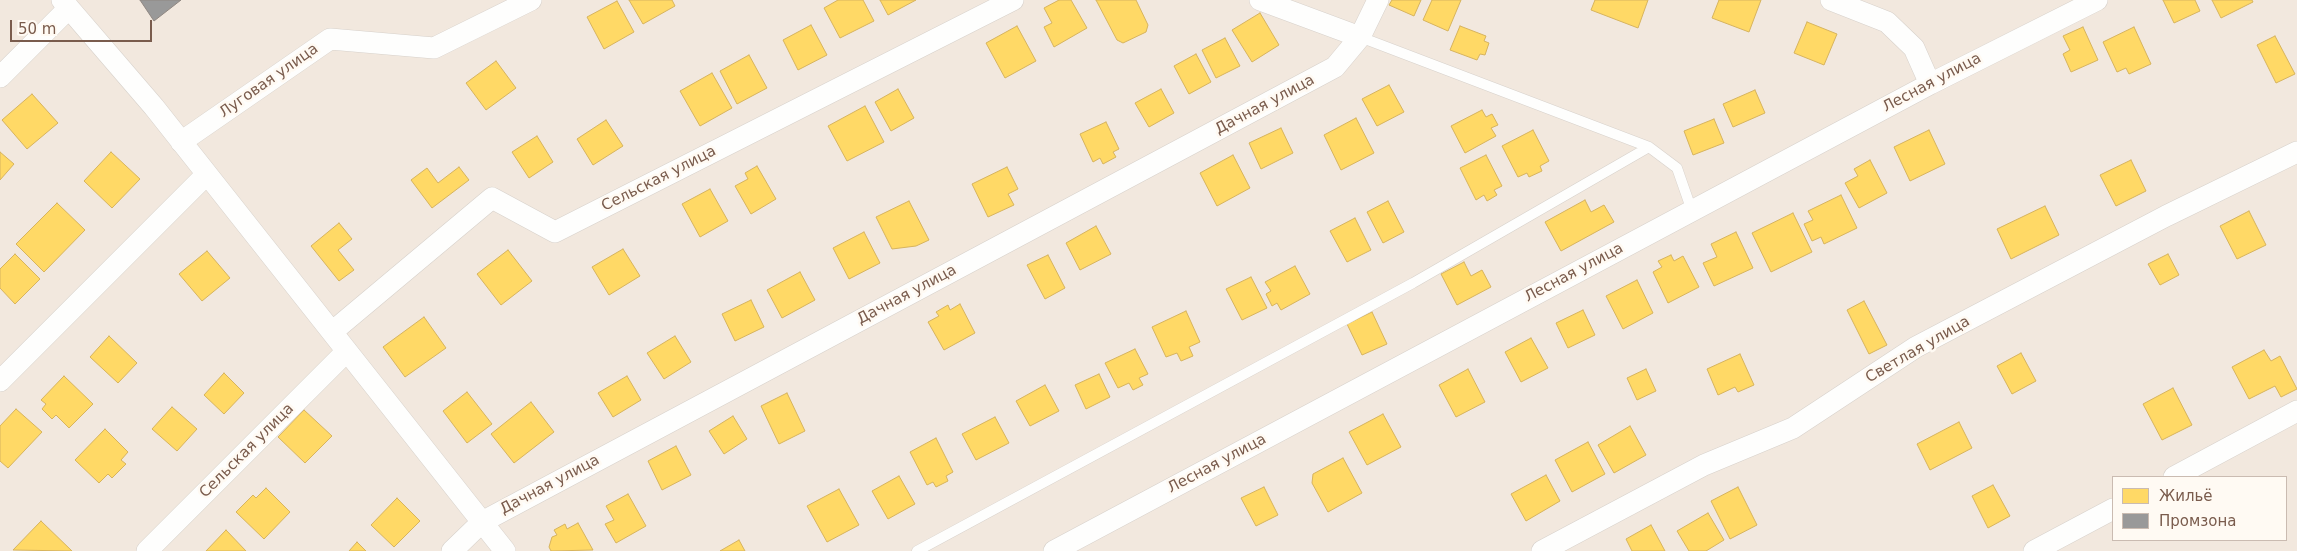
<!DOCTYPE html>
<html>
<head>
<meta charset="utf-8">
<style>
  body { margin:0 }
  #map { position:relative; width:2297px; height:551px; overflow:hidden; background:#f9f5f0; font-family:"DejaVu Sans",sans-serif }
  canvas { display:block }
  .legend { position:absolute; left:2112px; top:476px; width:175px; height:65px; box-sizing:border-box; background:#fffaf3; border:1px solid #cabbb1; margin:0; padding:6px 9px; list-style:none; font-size:15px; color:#7a5c4d }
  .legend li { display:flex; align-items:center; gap:10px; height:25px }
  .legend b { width:25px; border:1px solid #cabbb1 }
  .scale { position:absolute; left:10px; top:20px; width:142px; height:22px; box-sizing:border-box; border:2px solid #7a5c4d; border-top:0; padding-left:6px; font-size:15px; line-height:18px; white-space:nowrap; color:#7a5c4d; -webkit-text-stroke:4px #fffaf3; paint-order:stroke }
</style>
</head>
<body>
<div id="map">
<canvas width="2297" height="551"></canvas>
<ul class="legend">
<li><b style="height:14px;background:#ffd966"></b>Жильё</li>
<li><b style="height:14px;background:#999"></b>Промзона</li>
</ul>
<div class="scale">50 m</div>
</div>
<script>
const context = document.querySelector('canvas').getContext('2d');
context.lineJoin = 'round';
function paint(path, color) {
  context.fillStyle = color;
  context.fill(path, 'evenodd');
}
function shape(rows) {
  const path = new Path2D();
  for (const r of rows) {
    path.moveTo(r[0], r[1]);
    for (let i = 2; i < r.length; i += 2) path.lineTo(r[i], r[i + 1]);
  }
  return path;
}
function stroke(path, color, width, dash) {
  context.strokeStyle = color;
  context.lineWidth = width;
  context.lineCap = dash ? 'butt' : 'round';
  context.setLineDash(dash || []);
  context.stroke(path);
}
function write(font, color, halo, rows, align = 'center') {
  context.font = font + ' "DejaVu Sans",sans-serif';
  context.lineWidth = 5;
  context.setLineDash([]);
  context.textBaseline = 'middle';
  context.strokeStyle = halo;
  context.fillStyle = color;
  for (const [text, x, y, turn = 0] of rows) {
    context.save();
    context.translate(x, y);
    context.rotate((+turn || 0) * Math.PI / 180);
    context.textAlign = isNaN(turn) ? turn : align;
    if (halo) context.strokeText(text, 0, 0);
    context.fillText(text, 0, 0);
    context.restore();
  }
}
paint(shape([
  [0,0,2297,0,2297,551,0,551],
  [2113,477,2286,477,2286,540,2113,540]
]), '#f2e8de');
const homes = shape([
  [629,0,672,0,675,6,643,24,629,0],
  [838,0,863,0,874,21,840,38,824,8,838,0],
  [880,0,916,0,888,15,880,0],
  [1059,0,1071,0,1087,28,1054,47,1044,27,1052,23,1044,8,1059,0],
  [1096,0,1136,0,1148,25,1146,32,1123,43,1117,40,1096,0],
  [1392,0,1421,0,1414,16,1389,5,1392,0],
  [1432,0,1461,0,1448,31,1423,20,1432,0],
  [1595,0,1648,0,1638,28,1591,10,1595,0],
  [1719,0,1761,0,1749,32,1712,18,1719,0],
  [2163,0,2195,0,2200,11,2174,23,2163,0],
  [2212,0,2252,0,2253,2,2221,18,2212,0],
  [617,1,634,32,604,49,587,17,617,1],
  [1260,13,1279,45,1252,62,1232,30,1260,13],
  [1807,22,1837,34,1824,65,1794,53,1807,22],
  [811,25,827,55,798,70,783,40,811,25],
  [1017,26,1036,61,1005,78,986,43,1017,26],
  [1460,26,1486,36,1484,41,1489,43,1485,55,1480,54,1477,60,1450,50,1460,26],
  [2083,27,2098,60,2071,72,2063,54,2070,50,2063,36,2083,27],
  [2134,27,2151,64,2129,74,2126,68,2117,72,2103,42,2134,27],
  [2275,36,2295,74,2276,83,2257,45,2275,36],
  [1225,38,1240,66,1216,78,1202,50,1225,38],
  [1196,54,1211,82,1189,94,1174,66,1196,54],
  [749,55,767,88,737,104,720,71,749,55],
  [496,61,516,88,486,110,466,83,496,61],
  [712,73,732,108,700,126,680,91,712,73],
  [1389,85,1404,112,1377,126,1362,99,1389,85],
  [898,89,914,118,891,131,875,102,898,89],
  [1161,89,1174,113,1149,127,1135,103,1161,89],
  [1755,90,1765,113,1733,127,1723,104,1755,90],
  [32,94,58,123,27,149,2,120,32,94],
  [865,106,884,142,847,161,828,126,865,106],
  [1482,110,1486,117,1492,114,1498,125,1491,128,1496,136,1465,153,1451,126,1482,110],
  [1356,118,1374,153,1341,170,1324,135,1356,118],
  [1714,119,1724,143,1693,155,1684,131,1714,119],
  [606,120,623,146,593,165,577,139,606,120],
  [1106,122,1119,149,1113,152,1116,157,1103,164,1100,158,1093,162,1080,134,1106,122],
  [1281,128,1293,153,1261,169,1249,143,1281,128],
  [1533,130,1549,161,1540,166,1542,171,1529,177,1527,173,1518,177,1502,146,1533,130],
  [1929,130,1945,164,1910,181,1894,147,1929,130],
  [537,136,553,162,529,178,512,152,537,136],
  [0,152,14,164,0,180,0,152],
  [111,152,140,179,112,208,84,181,111,152],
  [1233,155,1250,188,1217,206,1200,173,1233,155],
  [1486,155,1502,186,1494,190,1497,195,1487,201,1484,195,1476,200,1460,168,1486,155],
  [1870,160,1887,193,1859,208,1845,183,1858,176,1854,169,1870,160],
  [2131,160,2146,191,2116,206,2100,175,2131,160],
  [757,166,776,199,751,214,735,186,748,179,745,173,757,166],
  [459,167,469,180,432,208,411,180,427,168,438,183,459,167],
  [1007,167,1018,189,1008,194,1014,205,988,217,972,184,1007,167],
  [710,189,728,221,700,237,682,204,710,189],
  [1841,195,1857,228,1824,244,1821,237,1812,241,1804,224,1813,220,1808,211,1841,195],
  [1585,200,1591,212,1604,205,1614,222,1561,251,1545,222,1585,200],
  [909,201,929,240,916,246,892,249,876,217,909,201],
  [1388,201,1404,232,1383,243,1367,212,1388,201],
  [57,203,85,230,44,272,16,244,57,203],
  [2045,206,2059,235,2011,259,1997,229,2045,206],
  [2249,211,2266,245,2237,259,2220,226,2249,211],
  [1793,213,1812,252,1771,272,1752,233,1793,213],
  [1355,218,1371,250,1347,262,1330,231,1355,218],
  [339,223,352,239,338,250,354,270,339,281,311,246,339,223],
  [1096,226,1111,254,1080,270,1066,243,1096,226],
  [864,232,880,263,849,279,833,248,864,232],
  [1736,232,1753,268,1714,286,1703,263,1717,257,1711,244,1736,232],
  [623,249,640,276,609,295,592,267,623,249],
  [508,250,532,281,501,305,477,274,508,250],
  [207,251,230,278,202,301,179,274,207,251],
  [15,254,40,279,15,304,0,288,0,269,15,254],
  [2168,254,2179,275,2160,285,2148,264,2168,254],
  [1048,255,1065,288,1045,299,1027,265,1048,255],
  [1671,255,1674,261,1683,256,1699,287,1668,303,1653,272,1662,267,1658,261,1671,255],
  [1464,262,1471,276,1482,270,1491,287,1457,305,1441,274,1464,262],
  [1295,266,1310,294,1281,310,1277,303,1272,306,1266,294,1271,291,1265,282,1295,266],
  [800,272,815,300,782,318,767,290,800,272],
  [1251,277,1267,308,1242,320,1226,289,1251,277],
  [1637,280,1653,313,1623,329,1606,296,1637,280],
  [751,300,764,327,735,341,722,314,751,300],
  [1864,301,1887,345,1869,354,1847,310,1864,301],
  [960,304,975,333,944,350,928,322,939,316,936,312,948,305,950,310,960,304],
  [1583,310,1595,335,1568,348,1556,323,1583,310],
  [1186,311,1200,342,1189,347,1193,356,1181,361,1177,353,1166,357,1152,327,1186,311],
  [1372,312,1387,344,1362,355,1347,324,1372,312],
  [424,317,446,348,405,377,383,347,424,317],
  [109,336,137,363,118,383,90,357,109,336],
  [675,336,691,362,664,379,647,353,675,336],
  [1531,338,1548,368,1521,382,1505,352,1531,338],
  [1135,349,1148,374,1139,378,1143,385,1133,390,1129,383,1118,388,1105,363,1135,349],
  [2264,350,2271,361,2280,356,2297,389,2281,397,2275,386,2249,399,2232,367,2264,350],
  [2021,353,2036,381,2012,394,1997,366,2021,353],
  [1740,354,1754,385,1738,392,1735,387,1718,395,1707,369,1740,354],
  [1468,369,1485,402,1456,417,1439,385,1468,369],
  [1646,369,1656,391,1637,400,1627,378,1646,369],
  [224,373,244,393,224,414,204,395,224,373],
  [1099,374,1110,397,1086,409,1075,385,1099,374],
  [64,376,93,404,69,428,56,415,52,419,42,409,46,404,41,400,64,376],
  [627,376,641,400,613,417,598,393,627,376],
  [1045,385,1059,411,1030,426,1016,401,1045,385],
  [2173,388,2192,425,2162,440,2143,404,2173,388],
  [467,392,492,424,467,443,443,411,467,392],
  [787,393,805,431,779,444,761,406,787,393],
  [531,402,554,432,514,463,491,434,531,402],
  [172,407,197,429,177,451,152,429,172,407],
  [16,409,42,432,8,468,0,461,0,426,16,409],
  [304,410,332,436,305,463,278,437,304,410],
  [1383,414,1401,447,1367,465,1349,432,1383,414],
  [733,416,747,439,724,454,709,431,733,416],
  [995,417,1009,443,976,460,962,434,995,417],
  [1959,422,1972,448,1930,470,1917,444,1959,422],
  [1630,426,1646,455,1614,473,1598,445,1630,426],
  [105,429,128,452,121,460,126,464,112,478,108,474,99,483,75,460,105,429],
  [936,438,953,472,946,476,948,481,936,487,933,482,927,485,910,452,936,438],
  [1588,442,1605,474,1572,492,1555,460,1588,442],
  [676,446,691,475,662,490,648,461,676,446],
  [1343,458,1362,493,1328,512,1312,483,1313,474,1343,458],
  [1546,475,1560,501,1526,521,1511,494,1546,475],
  [899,476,915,504,888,519,872,491,899,476],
  [1993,485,2010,516,1988,528,1972,496,1993,485],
  [1264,487,1278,515,1256,526,1241,498,1264,487],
  [1738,487,1757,525,1730,539,1711,501,1738,487],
  [266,488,290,512,264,539,236,512,253,495,256,498,266,488],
  [839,489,859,525,827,542,807,506,839,489],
  [628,494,646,526,616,543,605,524,614,520,606,506,628,494],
  [397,498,420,521,394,547,371,525,397,498],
  [1708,513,1724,540,1706,551,1689,551,1677,531,1708,513],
  [41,521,72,551,13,550,41,521],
  [578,523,593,550,551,551,549,547,552,537,557,535,554,530,565,524,567,529,578,523],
  [1651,525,1665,551,1632,551,1626,539,1651,525],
  [226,530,246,551,206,551,226,530],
  [739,540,745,551,720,551,739,540],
  [357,542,366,551,349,551,357,542]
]);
paint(homes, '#ffd966');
stroke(homes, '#d7b45e', 1);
const industry = shape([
  [140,0,181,0,154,21,140,0]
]);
paint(industry, '#999');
stroke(industry, '#908782', 1);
const lane = shape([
  [1360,37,1649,147,1677,168,1692,211],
  [917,551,1413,283,1649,147]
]);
const street = shape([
  [62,0,154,107,505,551],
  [1260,0,1360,37],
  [1831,0,1887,22,1914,48,1930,84],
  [0,77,69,8],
  [181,142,330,39,434,48,531,0],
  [332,332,492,198,555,232,1013,0],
  [0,381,207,174],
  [2174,477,2297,411],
  [147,551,347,351],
  [452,551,482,522,1335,67,1360,37,1378,0],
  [1054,551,1930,84,2097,0],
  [1542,551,1704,465,1793,428,1916,347,2166,216,2297,152],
  [2034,551,2113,509]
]);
stroke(lane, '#d7d1cb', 11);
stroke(street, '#d7d1cb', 22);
stroke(lane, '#fefefd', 10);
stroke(street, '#fefefd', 21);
write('15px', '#7a5c4d', '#fffaf3', [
  ["Луговая улица",269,81,-35],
  ["Лесная улица",1932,83,-28],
  ["Дачная улица",1265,105,-28],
  ["Сельская улица",659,179,-27],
  ["Лесная улица",1574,273,-28],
  ["Дачная улица",907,295,-28],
  ["Светлая улица",1918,350,-30],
  ["Сельская улица",247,451,-45],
  ["Лесная улица",1217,464,-28],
  ["Дачная улица",550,485,-28]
]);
</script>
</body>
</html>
